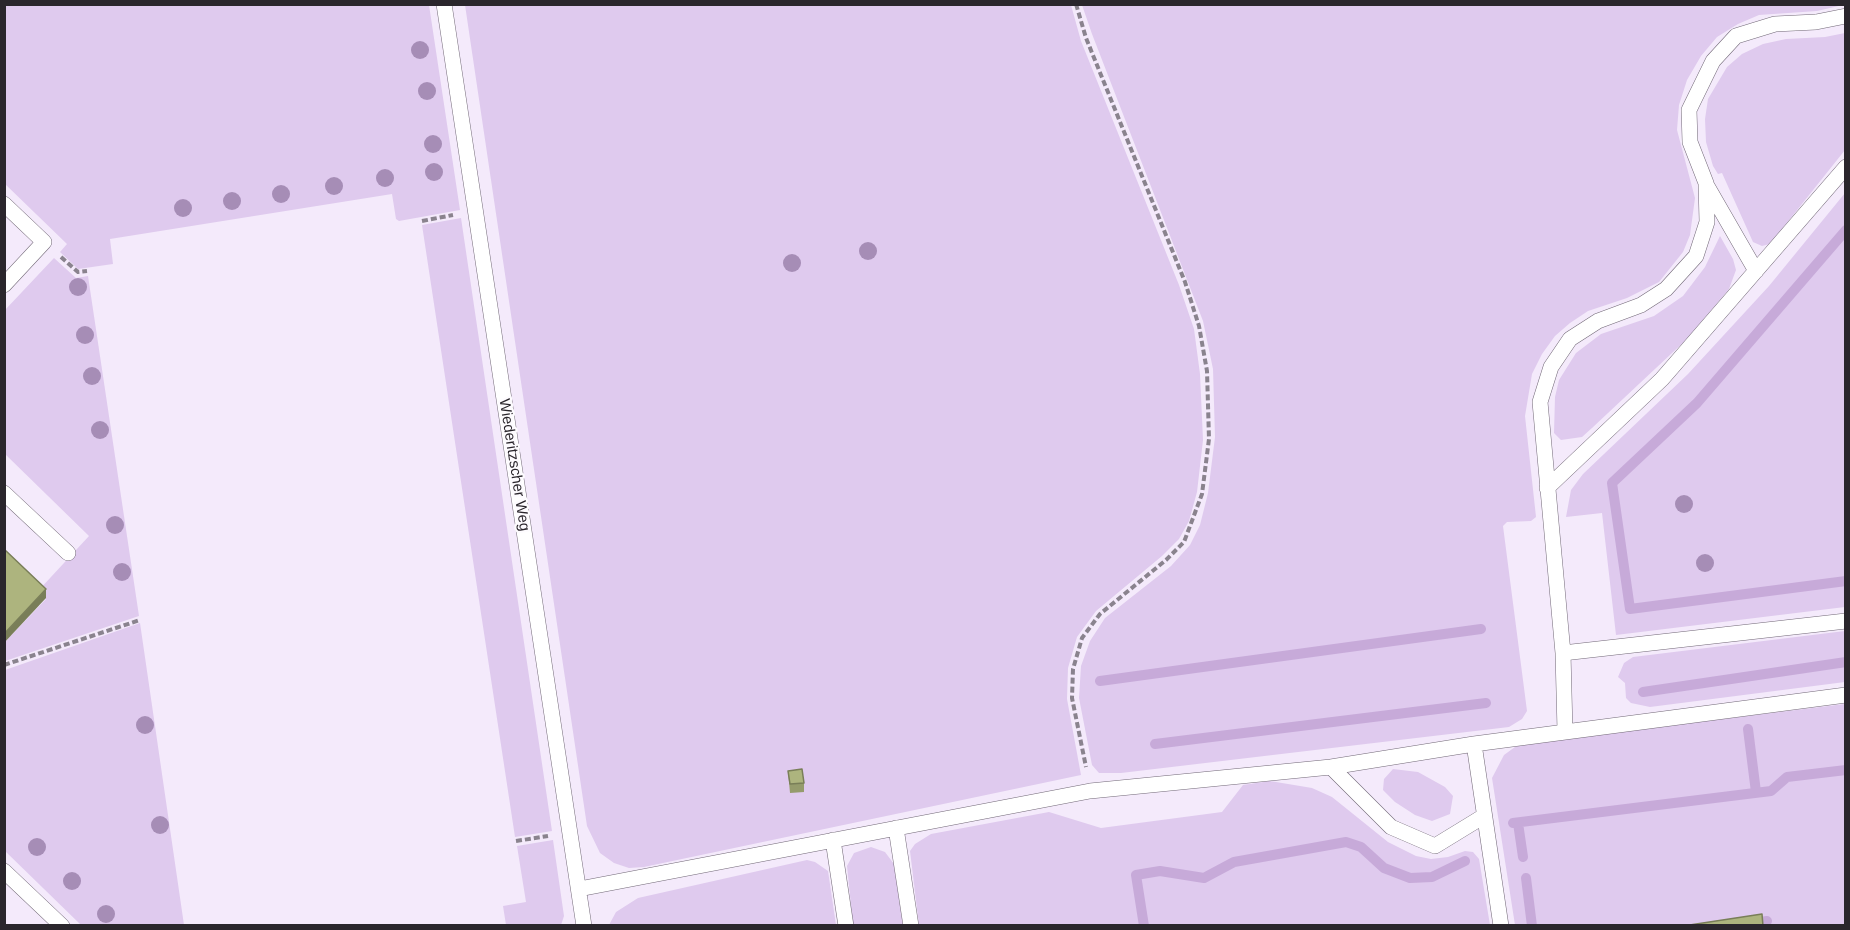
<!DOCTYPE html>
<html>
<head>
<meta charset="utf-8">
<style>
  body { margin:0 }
  #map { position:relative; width:1850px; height:930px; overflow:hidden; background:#f4eafb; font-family:Arial,sans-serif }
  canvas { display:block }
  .frame { position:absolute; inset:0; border:6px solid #2a262c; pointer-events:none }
</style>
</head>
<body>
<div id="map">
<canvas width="1850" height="930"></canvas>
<div class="frame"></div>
</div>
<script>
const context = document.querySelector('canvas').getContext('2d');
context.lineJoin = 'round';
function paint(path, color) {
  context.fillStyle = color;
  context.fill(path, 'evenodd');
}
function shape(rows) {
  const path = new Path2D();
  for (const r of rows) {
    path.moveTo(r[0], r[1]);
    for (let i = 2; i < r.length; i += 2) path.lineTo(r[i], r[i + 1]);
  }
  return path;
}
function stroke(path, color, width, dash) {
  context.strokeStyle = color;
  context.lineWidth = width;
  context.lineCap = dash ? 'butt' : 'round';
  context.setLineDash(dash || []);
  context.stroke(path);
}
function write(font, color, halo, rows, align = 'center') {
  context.font = font + ' Arial,sans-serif';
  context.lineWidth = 4.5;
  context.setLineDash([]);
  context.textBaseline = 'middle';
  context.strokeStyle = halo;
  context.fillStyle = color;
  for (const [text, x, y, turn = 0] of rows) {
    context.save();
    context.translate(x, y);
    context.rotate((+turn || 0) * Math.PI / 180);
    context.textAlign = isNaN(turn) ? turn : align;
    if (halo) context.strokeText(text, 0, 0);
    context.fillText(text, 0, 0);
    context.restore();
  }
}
paint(shape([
  [4,5,429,5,460,210,399,221,396,219,392,194,110,239,113,264,78,269,60,252,67,244,5,184],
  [465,5,1071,5,1081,41,1179,285,1194,329,1200,374,1203,440,1197,492,1189,521,1179,539,1162,556,1096,611,1077,637,1068,668,1067,699,1081,775,644,867,629,868,614,863,600,853,587,826],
  [1082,5,1843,5,1817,11,1759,15,1738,24,1717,37,1701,56,1687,80,1679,105,1677,130,1695,198,1690,235,1683,252,1659,282,1627,298,1588,311,1570,323,1555,336,1542,354,1532,374,1525,416,1536,517,1531,521,1507,522,1503,526,1527,711,1522,719,1509,727,1121,773,1099,773,1092,765,1079,698,1081,666,1090,641,1105,618,1171,566,1190,545,1200,525,1208,493,1215,437,1213,369,1203,321,1092,34],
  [1845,33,1845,150,1770,244,1762,246,1753,242,1722,173,1718,174,1713,166,1706,142,1705,119,1708,99,1727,67,1742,54,1763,44,1786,39,1825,37],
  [1845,193,1845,607,1616,635,1602,513,1566,517,1571,490,1583,474,1688,374,1769,286],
  [461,218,552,831,515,837,422,225],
  [1720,236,1733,259,1736,270,1729,289,1687,339,1592,428,1582,437,1561,440,1554,433,1555,397,1559,380,1576,353,1601,334,1654,316,1683,296,1705,267],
  [54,258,76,278,88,276,139,616,5,661,4,643,46,599,38,591,89,536,5,454,5,310],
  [140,623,184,925,81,925,5,851,5,670],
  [1845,631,1845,682,1650,707,1631,703,1626,698,1625,683,1618,677,1624,663,1633,657],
  [1845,704,1845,925,1515,925,1492,778,1504,755,1515,747,1527,743],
  [1393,769,1418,772,1445,787,1453,796,1450,814,1432,821,1415,815,1395,802,1383,790,1384,779],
  [1270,781,1312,788,1332,797,1388,842,1416,856,1431,859,1448,857,1465,851,1473,852,1479,859,1490,925,919,925,910,851,915,844,931,834,1049,812,1101,828,1222,812,1243,785],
  [553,840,564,916,561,925,506,925,503,906,526,902,517,846],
  [871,847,885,852,894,864,903,925,853,925,847,866,854,853],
  [807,860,815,862,828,871,836,925,609,925,616,912,638,898]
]), '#dfcaee');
stroke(shape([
  [1846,230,1697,403,1612,483,1630,609,1846,581],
  [1100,681,1481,629],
  [1643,692,1846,662],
  [1748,729,1756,792],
  [1155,744,1486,703],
  [1513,823,1771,791,1787,777,1846,770],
  [1518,823,1523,857],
  [1526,878,1532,926],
  [1144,926,1136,875,1160,871,1204,878,1234,862,1346,842,1361,847,1384,868,1410,878,1432,877,1465,861],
  [1734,926,1767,921]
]), '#c7aad9', 10);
const service = shape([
  [444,4,584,926],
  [1707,186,1756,271],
  [4,204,44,242,4,285],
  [1547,488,1662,379,1846,167],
  [4,493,68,553],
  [1563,653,1846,621],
  [1565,731,1563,653,1540,402,1551,367,1570,339,1598,321,1641,305,1666,289,1696,256,1707,222,1706,183,1690,142,1689,110,1713,61,1736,36,1775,24,1816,22,1846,16],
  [1474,744,1846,695],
  [1331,767,1391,827,1435,846,1484,816],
  [896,828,911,926],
  [833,840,846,926],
  [4,871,62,926],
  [579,889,1090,791,1331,767,1474,744,1501,926]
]);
stroke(service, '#726977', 16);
stroke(shape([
  [1076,4,1086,38,1185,282,1199,326,1207,371,1209,439,1202,494,1184,542,1166,560,1100,614,1082,638,1073,669,1072,698,1086,767],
  [422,221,453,215],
  [61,257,78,272,87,271],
  [4,665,140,620],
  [516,841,548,836]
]), '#8a838e', 4, [6, 3]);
stroke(service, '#fff', 15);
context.fillStyle = '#a68db6';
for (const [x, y] of [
  [420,50],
  [427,91],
  [433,144],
  [434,172],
  [385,178],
  [334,186],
  [281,194],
  [232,201],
  [183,208],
  [868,251],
  [792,263],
  [78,287],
  [85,335],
  [92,376],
  [100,430],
  [1684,504],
  [115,525],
  [1705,563],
  [122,572],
  [145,725],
  [160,825],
  [37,847],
  [72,881],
  [106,914]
]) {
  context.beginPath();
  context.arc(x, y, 9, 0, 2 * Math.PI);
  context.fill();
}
paint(shape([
  [788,771,804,783,804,792,790,793]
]), '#959b6c');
paint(shape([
  [46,589,46,598,4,643,4,634]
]), '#797e58');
const building = shape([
  [4,549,46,589,4,634,4,549],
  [802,769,804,783,790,784,788,771,802,769],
  [1762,914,1763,926,1683,926,1762,914]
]);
paint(building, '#adb47e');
stroke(building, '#797e58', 1.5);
write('15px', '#2a262c', '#fdfbfe', [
  ["Wiederitzscher Weg",514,465,81]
]);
</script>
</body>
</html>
